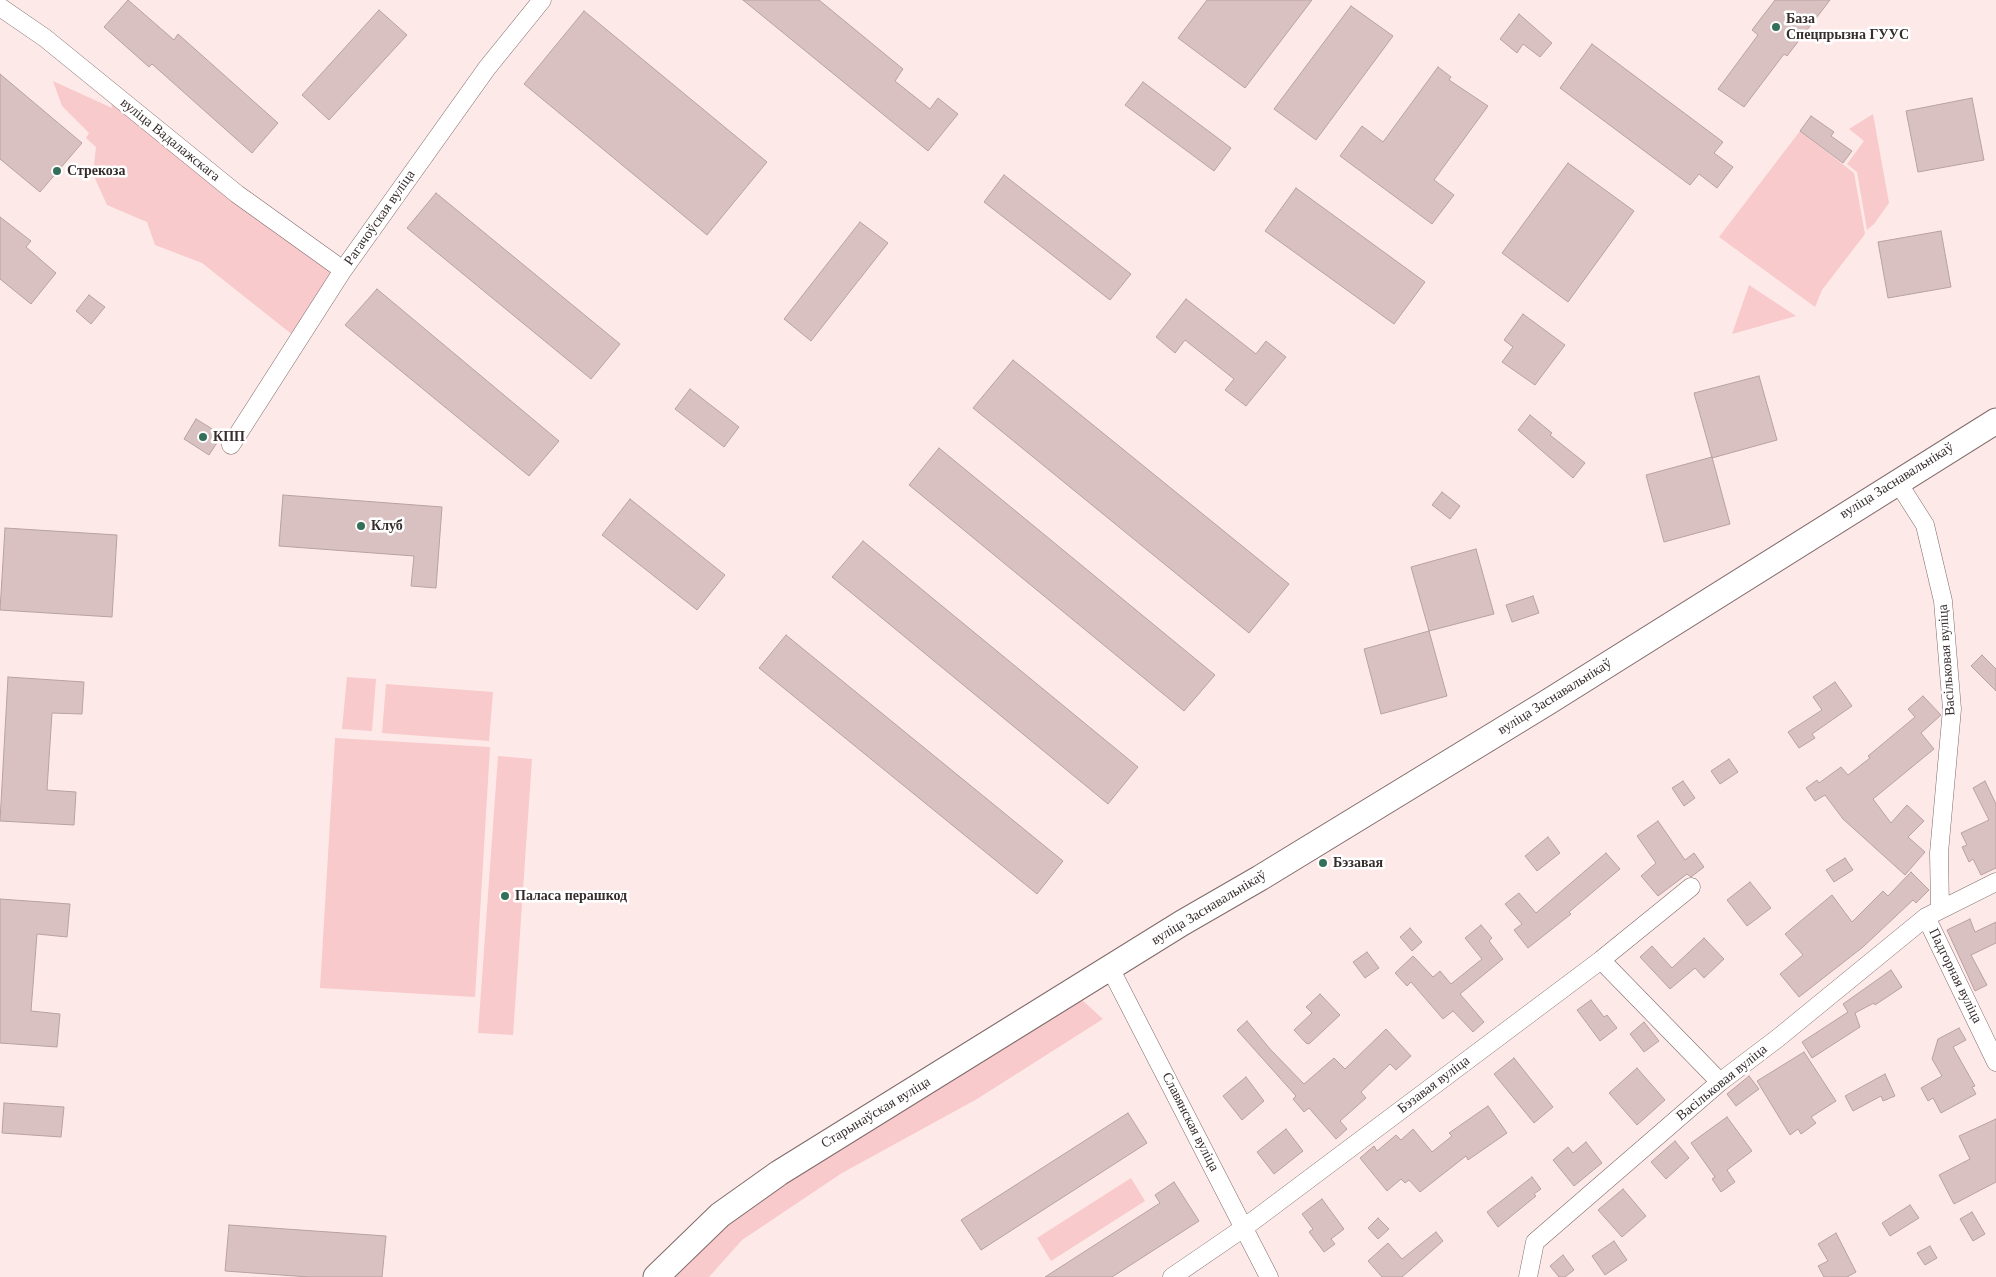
<!DOCTYPE html>
<html>
<head>
<meta charset="utf-8">
<style>
  body { margin:0 }
  canvas { display:block; background:#fee9e9 }
</style>
</head>
<body>
<canvas width="1996" height="1277"></canvas>
<script>
const context = document.querySelector('canvas').getContext('2d');
context.lineJoin = 'round';
function paint(path, color) {
  context.fillStyle = color;
  context.fill(path, 'evenodd');
}
function shape(rows) {
  const path = new Path2D();
  for (const r of rows) {
    path.moveTo(r[0], r[1]);
    for (let i = 2; i < r.length; i += 2) path.lineTo(r[i], r[i + 1]);
  }
  return path;
}
function stroke(path, color, width, dash) {
  context.strokeStyle = color;
  context.lineWidth = width;
  context.lineCap = dash ? 'butt' : 'round';
  context.setLineDash(dash || []);
  context.stroke(path);
}
function write(font, color, halo, rows, align = 'center') {
  context.font = font + ' Georgia,serif';
  context.lineWidth = 5;
  context.setLineDash([]);
  context.textBaseline = 'middle';
  context.strokeStyle = halo;
  context.fillStyle = color;
  for (const [text, x, y, turn = 0] of rows) {
    context.save();
    context.translate(x, y);
    context.rotate((+turn || 0) * Math.PI / 180);
    context.textAlign = isNaN(turn) ? turn : align;
    if (halo) context.strokeText(text, 0, 0);
    context.fillText(text, 0, 0);
    context.restore();
  }
}
paint(shape([
  [53,81,112,108,111,101,343,270,299,340,202,263,155,245,147,222,107,205,93,174,96,147,86,138,89,133,62,106],
  [1873,114,1889,203,1874,224,1867,230,1857,172,1847,164,1864,141,1849,129],
  [1800,131,1854,173,1865,234,1822,290,1815,307,1719,237],
  [1749,285,1796,316,1732,334],
  [347,677,376,679,372,731,342,729],
  [386,684,493,692,489,741,382,733],
  [335,738,490,747,475,997,320,988],
  [498,756,532,759,513,1035,478,1033],
  [1080,998,1103,1019,977,1099,842,1173,742,1240,709,1277,669,1277,761,1194],
  [1131,1178,1145,1201,1051,1261,1037,1238]
]), '#f8cacb');
const building = shape([
  [128,0,174,40,178,34,278,123,252,153,152,64,149,67,104,27,128,0],
  [743,0,819,0,903,69,895,81,930,109,938,98,958,114,928,151,743,0],
  [1207,0,1312,0,1245,88,1178,38,1207,0],
  [1775,0,1830,0,1787,56,1784,54,1744,107,1718,89,1758,35,1752,30,1775,0],
  [1351,6,1393,36,1316,140,1274,109,1351,6],
  [379,10,407,35,329,120,302,95,379,10],
  [584,11,767,162,707,235,524,84,584,11],
  [1519,14,1552,43,1540,57,1523,44,1517,53,1500,39,1519,14],
  [1592,44,1723,142,1714,153,1733,167,1717,188,1699,174,1690,185,1560,88,1592,44],
  [1438,67,1451,77,1449,80,1488,106,1434,180,1454,195,1432,224,1340,156,1362,126,1383,142,1438,67],
  [0,74,82,143,40,192,0,159,0,74],
  [1143,82,1231,148,1214,171,1125,105,1143,82],
  [1972,98,1984,160,1918,172,1906,111,1972,98],
  [1811,116,1834,132,1831,136,1852,151,1843,163,1800,131,1811,116],
  [1568,163,1634,211,1568,302,1502,253,1568,163],
  [1004,175,1131,274,1110,300,984,202,1004,175],
  [1296,188,1425,282,1394,324,1265,231,1296,188],
  [436,193,620,344,591,379,407,228,436,193],
  [0,217,31,241,26,247,56,273,31,304,0,279,0,217],
  [860,222,888,243,811,341,784,319,860,222],
  [1941,231,1951,287,1888,298,1878,242,1941,231],
  [377,289,559,441,529,476,345,325,377,289],
  [89,295,105,307,91,324,76,311,89,295],
  [1186,299,1256,354,1266,341,1286,357,1246,406,1225,390,1234,379,1185,340,1175,353,1156,337,1186,299],
  [1523,314,1565,345,1535,385,1502,362,1513,347,1504,340,1523,314],
  [1013,360,1289,584,1249,633,973,408,1013,360],
  [1759,376,1777,440,1712,458,1694,393,1759,376],
  [690,389,739,427,724,447,675,409,690,389],
  [1530,415,1552,433,1550,435,1585,463,1573,478,1518,430,1530,415],
  [196,419,222,435,209,455,184,439,196,419],
  [939,448,1215,675,1184,711,909,485,939,448],
  [1712,457,1730,524,1664,542,1646,475,1712,457],
  [1442,492,1460,506,1450,519,1432,505,1442,492],
  [283,495,442,507,436,588,411,586,414,556,279,546,283,495],
  [630,499,725,575,697,610,602,535,630,499],
  [5,528,117,535,112,617,0,610,5,528],
  [863,541,1138,767,1108,804,832,577,863,541],
  [1476,549,1494,614,1429,631,1411,567,1476,549],
  [1533,596,1539,613,1512,622,1506,605,1533,596],
  [1429,631,1447,696,1381,714,1364,649,1429,631],
  [786,635,1063,861,1037,894,759,668,786,635],
  [1982,655,1996,669,1996,691,1971,666,1982,655],
  [8,677,84,682,82,714,52,713,47,790,76,792,74,825,0,821,8,677],
  [1835,682,1852,706,1812,734,1815,738,1799,748,1788,732,1822,710,1813,697,1835,682],
  [1923,696,1941,715,1921,733,1934,749,1873,799,1891,823,1907,805,1924,821,1908,837,1925,852,1905,875,1843,819,1825,795,1815,801,1806,788,1817,780,1819,783,1841,767,1848,775,1870,758,1868,756,1915,717,1908,709,1923,696],
  [1729,759,1738,772,1720,784,1711,771,1729,759],
  [1683,781,1695,798,1684,806,1672,788,1683,781],
  [1985,781,1996,804,1996,868,1981,875,1973,859,1969,862,1962,847,1967,845,1961,833,1989,820,1973,788,1985,781],
  [1658,821,1685,860,1694,853,1704,867,1691,877,1687,874,1658,896,1641,876,1656,863,1637,836,1658,821],
  [1548,837,1560,853,1537,871,1525,856,1548,837],
  [1606,853,1620,869,1569,912,1571,914,1528,948,1514,930,1522,924,1505,904,1519,893,1536,913,1606,853],
  [1845,858,1853,870,1834,882,1826,870,1845,858],
  [1911,872,1929,890,1916,903,1913,900,1863,947,1799,997,1780,974,1803,955,1785,934,1832,895,1852,922,1883,891,1888,896,1911,872],
  [1750,882,1771,908,1747,926,1727,900,1750,882],
  [0,899,70,904,67,937,37,934,31,1011,60,1014,57,1047,0,1043,0,899],
  [1970,919,1975,932,1996,922,1996,943,1971,955,1987,985,1975,991,1947,930,1970,919],
  [1481,925,1492,938,1489,941,1503,959,1460,994,1484,1022,1473,1032,1453,1011,1443,1019,1411,982,1407,986,1395,973,1413,956,1433,977,1440,971,1451,984,1482,959,1465,938,1481,925],
  [1410,928,1422,942,1412,951,1400,937,1410,928],
  [1704,938,1724,959,1704,978,1695,968,1670,989,1640,957,1652,946,1672,968,1704,938],
  [1367,952,1379,968,1365,978,1353,962,1367,952],
  [1891,970,1902,987,1875,1005,1874,1003,1855,1013,1860,1027,1812,1058,1802,1042,1848,1012,1843,1004,1891,970],
  [1320,994,1340,1015,1309,1044,1306,1043,1294,1030,1312,1013,1306,1007,1320,994],
  [1591,1000,1604,1017,1607,1015,1617,1028,1600,1041,1577,1010,1591,1000],
  [1247,1021,1270,1049,1304,1084,1334,1058,1345,1069,1386,1029,1411,1056,1396,1070,1390,1064,1361,1092,1366,1098,1340,1121,1347,1129,1336,1139,1309,1108,1304,1112,1293,1099,1296,1096,1237,1030,1247,1021],
  [1644,1022,1659,1041,1644,1052,1630,1034,1644,1022],
  [1959,1028,1966,1040,1953,1047,1975,1086,1972,1087,1976,1094,1941,1113,1933,1098,1928,1101,1921,1088,1942,1076,1932,1059,1938,1039,1959,1028],
  [1804,1052,1836,1101,1811,1117,1816,1123,1801,1134,1798,1129,1790,1135,1757,1081,1804,1052],
  [1514,1058,1553,1107,1534,1123,1494,1074,1514,1058],
  [1637,1068,1665,1100,1637,1125,1609,1093,1637,1068],
  [1885,1074,1895,1096,1883,1101,1881,1096,1853,1111,1845,1096,1885,1074],
  [1749,1076,1759,1089,1736,1106,1727,1094,1749,1076],
  [1246,1077,1264,1101,1242,1120,1223,1096,1246,1077],
  [4,1103,64,1107,61,1137,2,1133,4,1103],
  [1488,1106,1507,1133,1468,1160,1466,1156,1420,1192,1409,1180,1405,1183,1401,1179,1387,1191,1360,1158,1374,1146,1377,1151,1396,1135,1401,1140,1413,1129,1432,1152,1452,1136,1449,1133,1488,1106],
  [1128,1113,1147,1143,981,1250,961,1220,1128,1113],
  [1727,1117,1752,1151,1727,1170,1735,1182,1721,1192,1712,1179,1715,1177,1691,1143,1727,1117],
  [1996,1119,1996,1182,1954,1204,1939,1175,1970,1159,1959,1136,1996,1119],
  [1286,1129,1303,1151,1274,1174,1257,1152,1286,1129],
  [1675,1141,1689,1158,1666,1179,1651,1162,1675,1141],
  [1586,1142,1602,1163,1574,1186,1553,1160,1568,1147,1573,1153,1586,1142],
  [1532,1177,1541,1189,1534,1194,1536,1196,1498,1227,1487,1212,1532,1177],
  [1174,1182,1199,1221,1112,1277,1045,1277,1160,1203,1155,1195,1174,1182],
  [1623,1189,1646,1216,1622,1237,1598,1210,1623,1189],
  [1322,1199,1344,1229,1331,1239,1335,1244,1324,1252,1309,1232,1313,1229,1302,1214,1322,1199],
  [1910,1205,1919,1218,1890,1236,1882,1223,1910,1205],
  [1972,1212,1985,1234,1973,1241,1960,1219,1972,1212],
  [1378,1218,1389,1229,1378,1239,1368,1228,1378,1218],
  [229,1225,386,1236,382,1277,309,1277,225,1271,229,1225],
  [1436,1232,1443,1241,1402,1277,1382,1277,1368,1261,1388,1243,1402,1259,1436,1232],
  [1836,1233,1856,1272,1847,1277,1824,1277,1818,1266,1828,1261,1818,1244,1836,1233],
  [1614,1241,1627,1260,1605,1275,1592,1256,1614,1241],
  [1930,1246,1937,1258,1925,1265,1917,1253,1930,1246],
  [1563,1255,1574,1270,1565,1277,1559,1277,1550,1266,1563,1255]
]);
paint(building, '#dac1c1');
stroke(building, '#b9a1a1', 1);
const street = shape([
  [0,7,45,38,237,194,343,270],
  [231,445,343,270,487,68,542,0],
  [1897,481,1925,525,1943,601,1952,709,1939,853,1940,908],
  [1926,917,1996,1062],
  [1601,960,1720,1082],
  [1110,968,1269,1277],
  [1172,1277,1245,1227,1601,960,1691,887],
  [1528,1277,1535,1242,1720,1082,1778,1038,1926,917,1996,882]
]);
const secondary = shape([
  [656,1277,720,1215,779,1173,1182,923,1260,878,1548,702,1996,421]
]);
stroke(street, '#806a6a', 19);
stroke(secondary, '#806a6a', 27);
stroke(street, '#fff', 18);
stroke(secondary, '#fff', 25);
for (const [x, y, r, color] of [
  [1776,27,5,"#346f59"],
  [57,171,5,"#346f59"],
  [203,437,5,"#346f59"],
  [361,526,5,"#346f59"],
  [1323,863,5,"#346f59"],
  [505,896,5,"#346f59"]
]) {
  const dot = new Path2D();
  dot.arc(x, y, r, 0, 2 * Math.PI);
  context.fillStyle = color;
  context.fill(dot);
  stroke(dot, '#fff', 2);
}
write('bold 14px', '#372d2d', '#fff', [
  ["База",1786,19],
  ["Спецпрызна ГУУС",1786,35],
  ["Стрекоза",67,171],
  ["КПП",213,437],
  ["Клуб",371,526],
  ["Бэзавая",1333,863],
  ["Паласа перашкод",515,896]
], 'left');
write('14px', '#372d2d', '#fff', [
  ["вуліца Вадалажскага",170,140,39],
  ["Рагачоўская вуліца",380,218,-55],
  ["вуліца Заснавальнікаў",1897,481,-32],
  ["Васільковая вуліца",1947,660,-94],
  ["вуліца Заснавальнікаў",1555,697,-32],
  ["вуліца Заснавальнікаў",1209,908,-31],
  ["Падгорная вуліца",1955,976,64],
  ["Васільковая вуліца",1722,1083,-39],
  ["Бэзавая вуліца",1434,1085,-37],
  ["Старынаўская вуліца",876,1113,-31],
  ["Славянская вуліца",1190,1122,63]
]);
</script>
</body>
</html>
